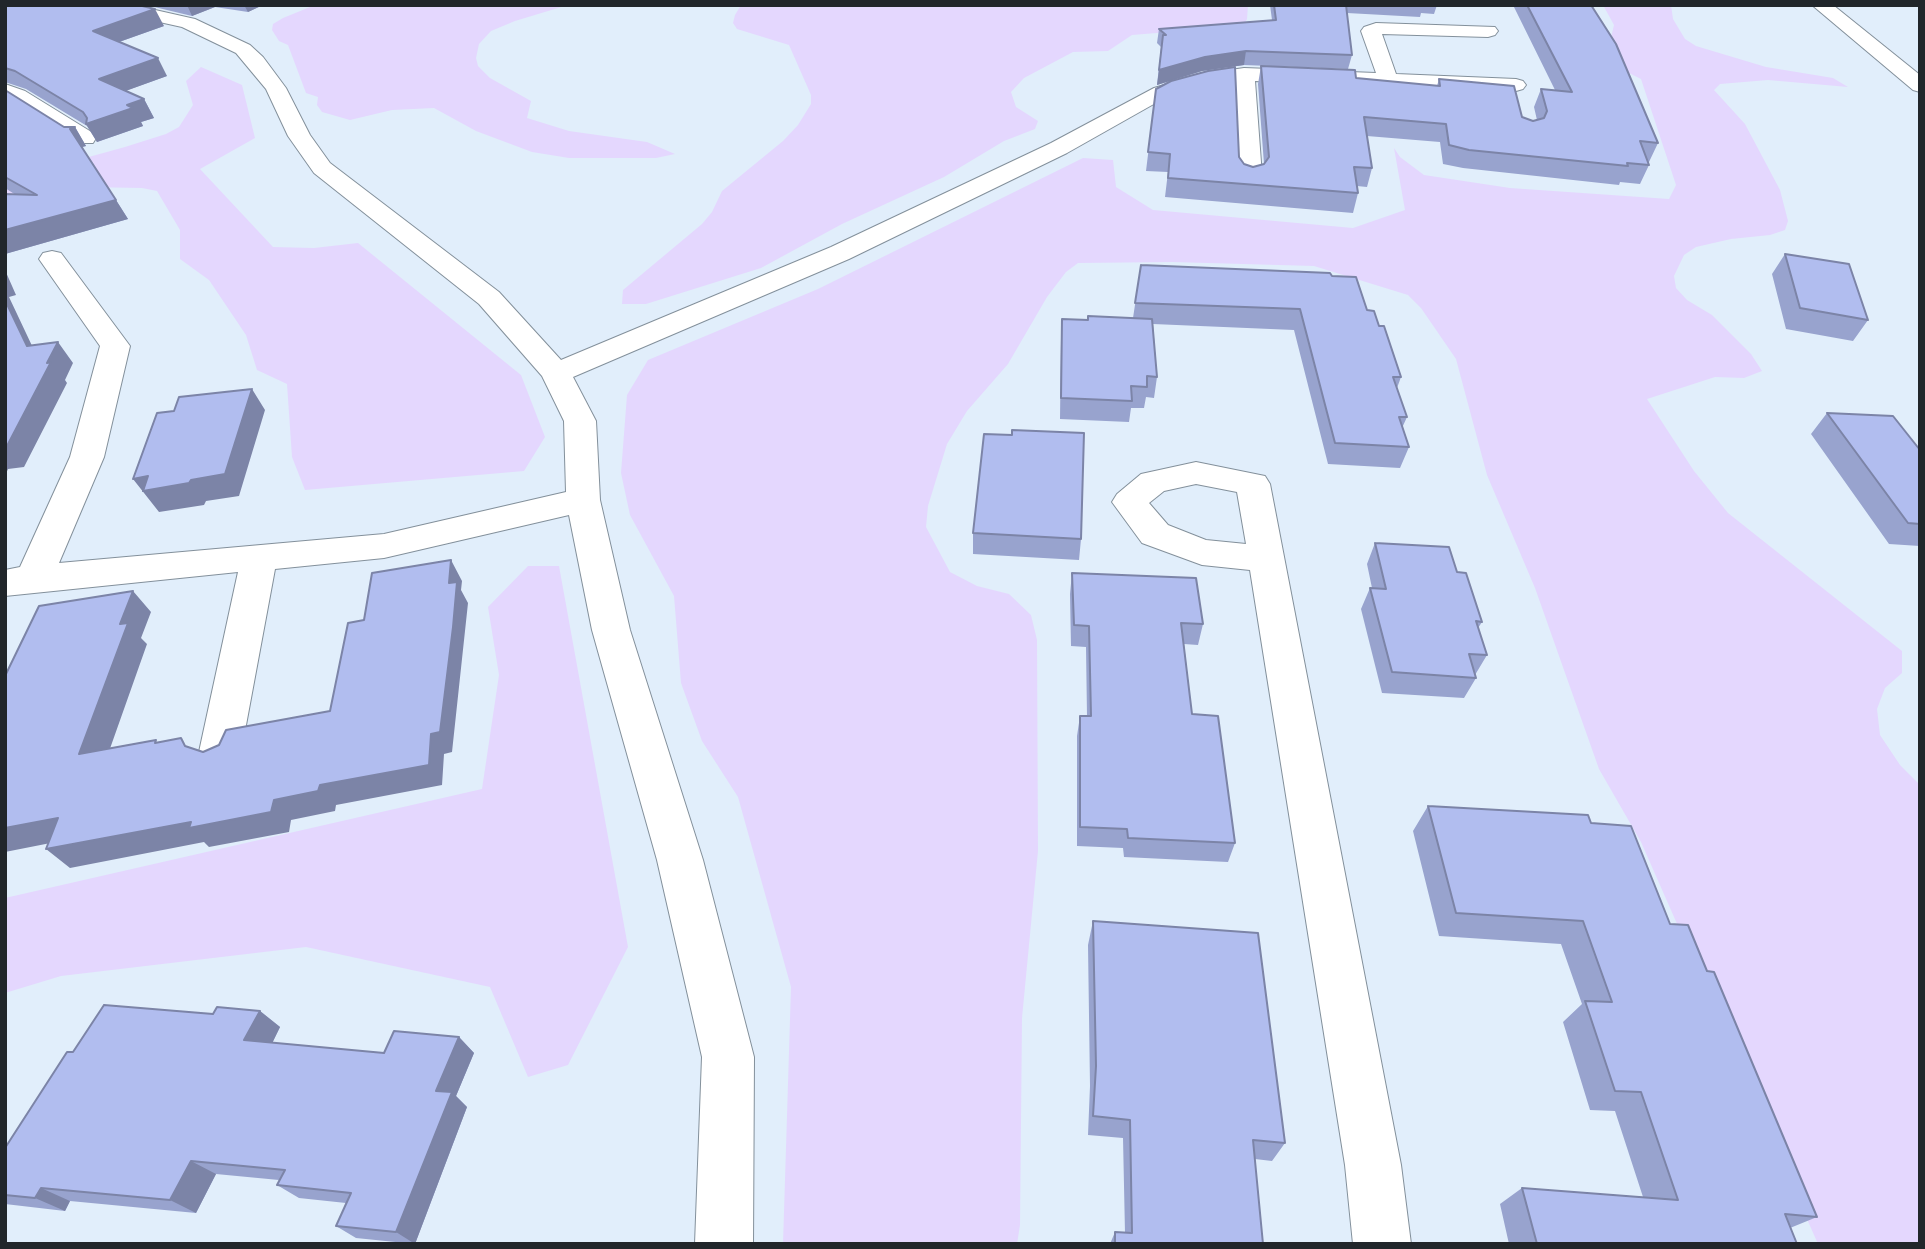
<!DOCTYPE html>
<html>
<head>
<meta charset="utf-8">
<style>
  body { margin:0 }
  #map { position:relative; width:1925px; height:1249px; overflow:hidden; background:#e1eefb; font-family:"Roboto Condensed",sans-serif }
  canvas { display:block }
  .frame { position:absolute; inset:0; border:7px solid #21262a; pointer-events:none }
</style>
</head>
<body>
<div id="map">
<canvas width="1925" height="1249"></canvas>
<div class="frame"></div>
</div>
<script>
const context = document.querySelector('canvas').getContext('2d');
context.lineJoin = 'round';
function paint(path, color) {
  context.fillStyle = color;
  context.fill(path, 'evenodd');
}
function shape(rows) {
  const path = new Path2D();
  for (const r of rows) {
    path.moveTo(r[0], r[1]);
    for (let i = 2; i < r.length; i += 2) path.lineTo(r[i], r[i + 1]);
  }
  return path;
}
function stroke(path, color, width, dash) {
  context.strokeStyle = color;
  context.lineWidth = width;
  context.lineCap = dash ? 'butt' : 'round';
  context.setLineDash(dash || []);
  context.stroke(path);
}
paint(shape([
  [315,5,568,5,515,21,491,31,479,44,476,58,478,66,490,78,531,101,527,118,569,131,647,142,675,154,656,158,569,158,532,152,476,131,434,108,392,110,350,120,322,112,317,105,318,97,306,93,288,45,279,41,272,30,273,24,283,18],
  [741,5,1248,5,1247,19,1243,26,1132,35,1108,51,1073,52,1024,78,1011,92,1016,107,1038,121,1035,129,1004,141,944,177,842,224,761,268,646,304,622,304,623,290,702,224,712,212,722,191,783,141,798,125,811,104,811,95,789,45,737,29,733,23,735,15],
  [1603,5,1671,5,1673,19,1685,39,1696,46,1766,67,1833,78,1848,87,1768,80,1720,84,1714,90,1745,124,1780,190,1788,221,1785,230,1770,235,1731,239,1696,247,1684,255,1674,276,1676,288,1687,300,1712,315,1751,354,1762,371,1744,378,1715,377,1647,399,1694,471,1728,513,1902,651,1902,673,1885,688,1877,709,1880,735,1900,765,1920,785,1920,1244,1818,1244,1641,842,1599,769,1535,588,1487,475,1456,359,1421,308,1408,295,1314,266,1172,262,1078,263,1066,272,1047,297,1008,364,967,411,947,444,928,506,926,527,950,572,977,586,1009,594,1031,615,1037,640,1038,851,1022,1018,1020,1225,1017,1244,783,1244,791,987,738,797,702,741,681,683,674,596,630,515,621,473,627,395,648,360,818,289,1083,158,1113,160,1116,187,1153,210,1353,228,1405,210,1394,148,1400,157,1424,175,1510,188,1669,199,1676,185,1641,79,1615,66,1609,46,1614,25],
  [201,67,242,85,255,138,200,169,273,247,314,248,358,243,521,375,545,437,524,471,305,490,292,457,287,384,257,370,246,335,209,280,180,259,180,230,157,191,142,188,85,187,5,198,5,168,27,174,125,147,166,134,179,127,193,105,186,81],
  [528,566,559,566,628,947,568,1065,528,1077,490,987,306,947,61,976,5,993,5,898,482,789,499,675,488,607]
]), '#e4d7fe');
const street = shape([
  [98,5,133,5,195,19,250,45,263,57,286,88,310,135,330,163,499,292,561,360,831,247,1051,143,1154,88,1203,74,1244,68,1376,73,1361,31,1364,27,1376,23,1495,27,1498,31,1495,35,1488,37,1382,34,1396,74,1516,79,1523,81,1526,85,1523,89,1516,91,1255,81,1262,176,1258,181,1250,183,1242,181,1238,176,1234,82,1205,86,1168,96,1067,153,849,259,573,377,596,421,600,500,630,630,703,860,754,1057,753,1244,695,1244,702,1057,657,860,592,630,569,515,384,558,275,569,241,752,235,764,220,770,205,764,199,752,238,572,5,596,5,570,20,567,70,457,100,346,39,259,43,253,52,251,61,253,130,346,104,457,59,563,384,534,566,492,564,421,542,376,479,304,314,173,288,136,266,89,236,53,182,27,101,9,98,5],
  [1812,5,1833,5,1920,75,1920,92,1913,90,1812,5],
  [5,84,25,91,93,133,96,138,93,143,77,143,5,97,5,84],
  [1196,462,1265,476,1270,484,1401,1165,1411,1244,1353,1244,1345,1165,1250,570,1202,565,1142,543,1112,502,1117,494,1141,474,1196,462],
  [1196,484,1237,492,1246,544,1206,540,1168,525,1149,503,1164,491,1196,484]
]);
stroke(street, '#83909b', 2);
paint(street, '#fff');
paint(shape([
  [5,5,164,26,119,42,167,76,125,91,144,99,154,118,141,122,143,126,97,142,87,126,26,89,5,82],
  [146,5,263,5,248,12,215,7,192,16],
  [1270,5,1437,5,1434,14,1421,13,1420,17,1347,13,1352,55,1348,69,1244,65,1202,71,1157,85,1161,47,1157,43,1159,29,1272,20],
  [1513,5,1591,5,1658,143,1649,162,1648,162,1649,165,1640,184,1620,182,1619,185,1463,168,1443,164,1440,142,1367,136,1372,168,1367,187,1357,186,1358,193,1353,213,1165,197,1168,172,1146,171,1156,89,1239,157,1244,164,1253,167,1264,164,1258,84,1261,66,1356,78,1437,86,1439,79,1522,117,1533,121,1537,120,1534,107,1541,89,1555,90],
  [5,90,64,127,75,127,86,146,82,147,128,219,5,254,5,194,16,195,5,188],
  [1785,254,1868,320,1853,341,1786,329,1772,274],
  [1141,265,1332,276,1367,310,1379,326,1401,377,1397,388,1407,417,1402,428,1409,447,1400,468,1328,464,1294,330,1153,324,1157,377,1154,398,1146,397,1144,408,1131,408,1129,422,1060,419,1061,339,1062,319,1088,320,1133,318],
  [1827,413,1920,450,1920,546,1889,544,1811,434],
  [1012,435,1081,539,1079,560,973,554,973,533],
  [1375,543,1457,572,1482,622,1478,628,1487,655,1475,675,1476,678,1464,698,1382,693,1361,609,1370,588,1372,588,1367,564],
  [1072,573,1203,624,1198,645,1184,644,1192,714,1235,843,1228,862,1124,857,1123,848,1077,846,1077,736,1080,716,1087,716,1086,647,1071,646,1070,594],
  [1428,806,1591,823,1707,971,1817,1217,1790,1228,1797,1244,1509,1244,1500,1204,1522,1188,1643,1197,1615,1111,1590,1110,1563,1022,1582,1004,1561,944,1439,936,1413,831],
  [1093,921,1285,1143,1272,1161,1255,1159,1263,1244,1110,1244,1115,1232,1125,1233,1123,1138,1088,1135,1090,1086,1088,945],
  [260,1011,280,1027,272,1043,384,1053,459,1037,474,1053,456,1096,467,1107,415,1244,356,1238,336,1226,346,1203,299,1198,277,1185,279,1180,216,1174,196,1213,70,1201,65,1211,5,1204,5,1148,73,1052,213,1014]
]), '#98a3ce');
paint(shape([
  [187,5,214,5,215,7,192,16],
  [244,5,263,5,248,12],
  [155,9,164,26,102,48,93,31],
  [1246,51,1244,65,1202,71,1157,85,1159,70,1205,57],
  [158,58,167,76,109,97,99,79],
  [144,99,154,118,141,122,143,126,97,142,86,124,127,105],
  [75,127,86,146,82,147,70,129],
  [116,200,128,219,5,254,5,230],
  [5,270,16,295,9,297,42,367,27,346,5,300],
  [58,342,73,363,65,380,67,383,24,467,8,469,5,476,5,446],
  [252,389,265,410,239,496,206,501,204,505,159,512,133,479,148,476,191,480],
  [451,560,462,581,461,590,468,603,452,752,444,754,442,785,336,805,335,811,291,820,289,832,209,847,204,842,70,868,46,849,274,800,320,785,431,734],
  [133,591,151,612,141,638,147,644,101,774,79,754,120,624],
  [58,818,81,837,5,852,5,828],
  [260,1011,280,1027,266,1056,244,1040],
  [459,1037,474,1053,456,1096,467,1107,415,1244,396,1232,436,1091],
  [191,1161,216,1174,196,1213,170,1200],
  [41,1188,70,1201,65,1211,35,1198]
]), '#7c84a7');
const building = shape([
  [5,5,138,5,155,9,93,31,158,58,99,79,144,99,127,105,133,108,86,124,87,118,83,112,15,71,5,68,5,5],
  [1274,5,1346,5,1352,55,1246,51,1205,57,1159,70,1163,35,1166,35,1159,29,1276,20,1274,5],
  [1527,5,1591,5,1616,44,1658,143,1640,141,1649,165,1627,163,1628,166,1469,150,1449,145,1446,124,1364,117,1372,168,1354,167,1358,193,1168,178,1170,154,1148,152,1156,89,1171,81,1208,71,1235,67,1239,157,1244,164,1253,167,1264,164,1269,157,1261,66,1355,70,1356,78,1440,86,1439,79,1514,86,1522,117,1533,121,1544,118,1547,111,1541,89,1572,92,1527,5],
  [5,90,64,127,75,127,70,129,116,200,5,230,5,194,37,195,5,177,5,90],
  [1785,254,1849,264,1868,320,1800,308,1785,254],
  [1141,265,1330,273,1332,276,1356,277,1367,310,1374,311,1379,326,1384,326,1401,377,1393,377,1407,417,1399,417,1409,447,1335,443,1300,309,1135,303,1141,265],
  [5,300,27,346,58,342,47,363,51,362,7,446,5,446,5,300],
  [1088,316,1152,319,1157,377,1147,376,1147,387,1131,386,1132,401,1061,398,1062,319,1088,320,1088,316],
  [252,389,225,474,191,480,189,483,143,491,148,476,133,479,157,413,174,411,179,397,252,389],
  [1827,413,1893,416,1920,450,1920,524,1908,523,1827,413],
  [1012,430,1084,433,1081,539,973,533,984,434,1012,435,1012,430],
  [1375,543,1449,547,1457,572,1466,573,1482,622,1476,621,1487,655,1469,654,1476,678,1392,672,1370,588,1386,589,1375,543],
  [451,560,449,583,457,582,453,627,440,732,431,734,429,765,320,785,318,791,274,800,271,812,189,828,191,822,46,849,58,818,5,828,5,676,39,606,133,591,120,624,128,623,79,754,156,740,155,743,181,738,185,746,203,752,219,745,226,730,330,711,348,623,364,620,372,573,451,560],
  [1072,573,1196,578,1203,624,1181,623,1192,714,1218,716,1235,843,1128,838,1127,829,1080,827,1080,716,1091,716,1089,626,1074,625,1072,573],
  [1428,806,1588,815,1591,823,1631,826,1670,924,1688,925,1707,971,1714,972,1817,1217,1785,1214,1797,1244,1537,1244,1522,1188,1678,1200,1641,1092,1615,1091,1585,1001,1612,1002,1583,921,1456,913,1428,806],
  [1093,921,1258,933,1285,1143,1253,1140,1263,1244,1115,1244,1115,1232,1132,1233,1130,1120,1093,1116,1096,1066,1093,921],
  [104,1005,213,1014,217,1007,260,1011,244,1040,384,1053,394,1031,459,1037,436,1091,452,1092,396,1232,336,1226,351,1193,277,1185,285,1170,191,1161,170,1200,41,1188,35,1198,5,1195,5,1148,67,1052,73,1052,104,1005]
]);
paint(building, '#b1bdef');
stroke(building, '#7c84a7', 2);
</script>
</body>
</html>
